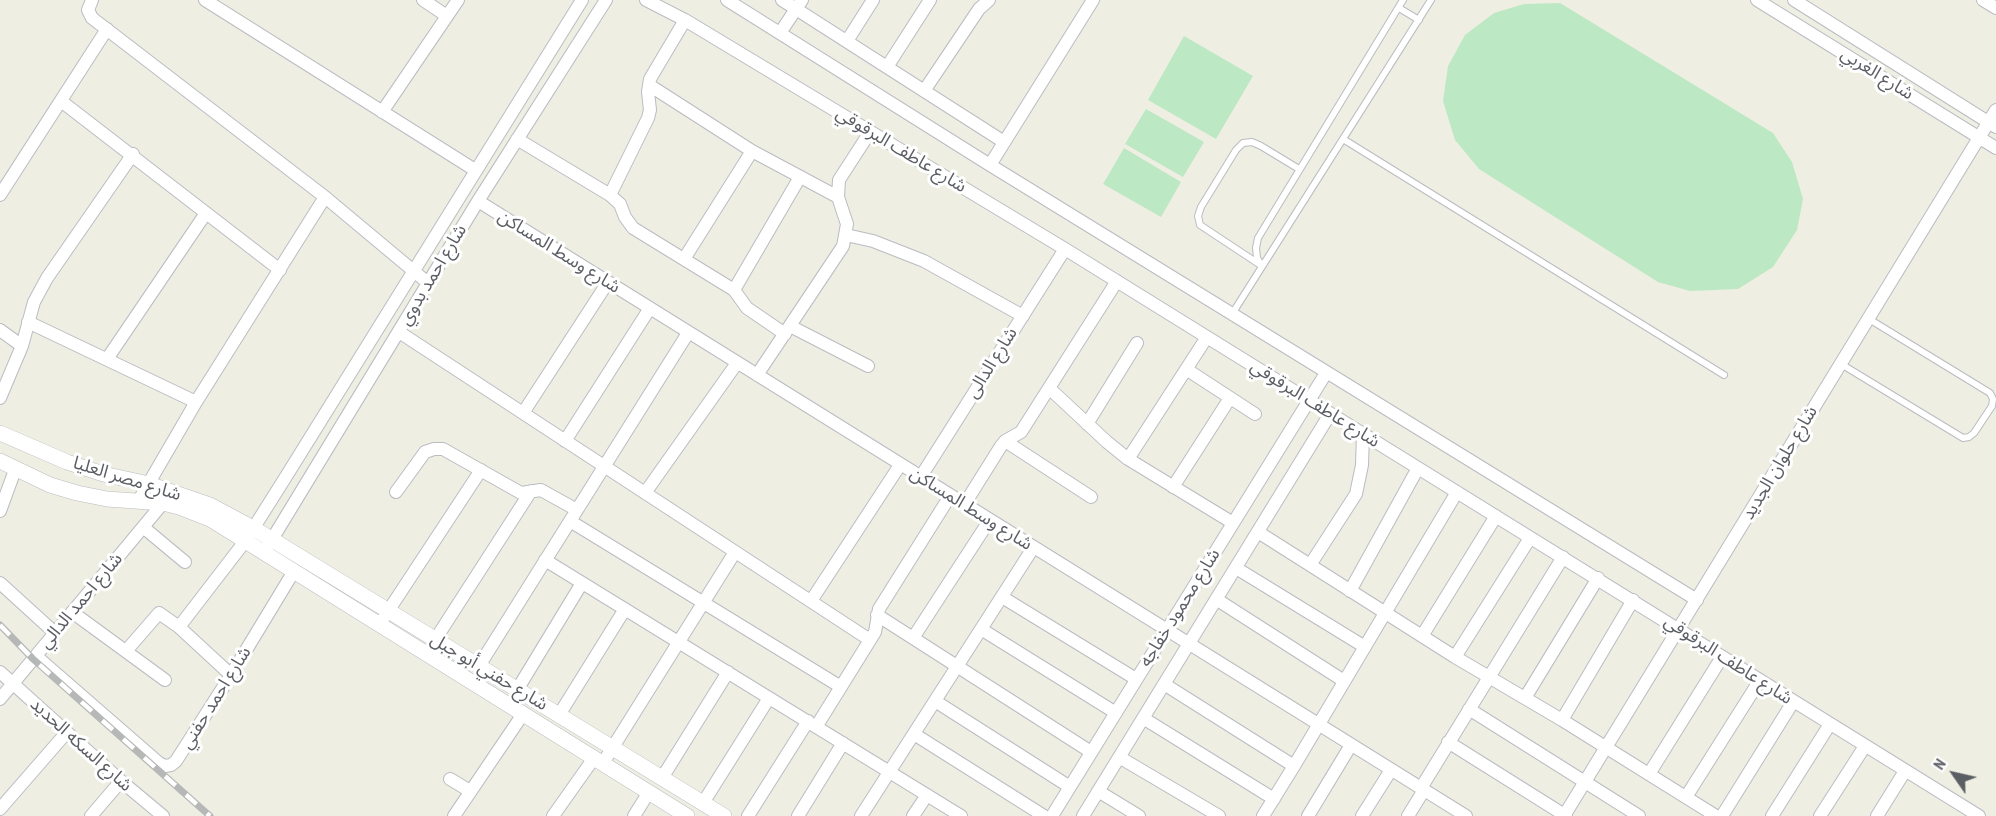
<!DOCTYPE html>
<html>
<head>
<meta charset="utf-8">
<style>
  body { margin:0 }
  #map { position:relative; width:1996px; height:816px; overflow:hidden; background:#efeee2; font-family:"PT Sans Narrow",sans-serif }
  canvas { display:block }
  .north { position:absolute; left:1924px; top:744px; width:60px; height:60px; -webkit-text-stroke:4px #fff; paint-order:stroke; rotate:304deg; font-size:16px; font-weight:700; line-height:24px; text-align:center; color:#5b5e64 }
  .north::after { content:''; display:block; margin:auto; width:21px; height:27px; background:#5b5e64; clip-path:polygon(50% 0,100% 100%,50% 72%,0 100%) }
</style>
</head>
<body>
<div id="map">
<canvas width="1996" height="816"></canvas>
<div class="north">N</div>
</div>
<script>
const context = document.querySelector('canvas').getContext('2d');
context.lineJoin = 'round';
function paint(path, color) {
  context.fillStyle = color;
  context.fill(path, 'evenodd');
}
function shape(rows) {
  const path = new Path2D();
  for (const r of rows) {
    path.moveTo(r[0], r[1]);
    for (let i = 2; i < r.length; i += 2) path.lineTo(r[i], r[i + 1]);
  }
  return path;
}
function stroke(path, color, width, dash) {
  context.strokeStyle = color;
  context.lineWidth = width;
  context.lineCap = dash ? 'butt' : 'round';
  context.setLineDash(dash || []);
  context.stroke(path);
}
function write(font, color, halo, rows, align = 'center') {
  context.font = font + ' "PT Sans Narrow","Noto Sans Arabic",sans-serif';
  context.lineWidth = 6;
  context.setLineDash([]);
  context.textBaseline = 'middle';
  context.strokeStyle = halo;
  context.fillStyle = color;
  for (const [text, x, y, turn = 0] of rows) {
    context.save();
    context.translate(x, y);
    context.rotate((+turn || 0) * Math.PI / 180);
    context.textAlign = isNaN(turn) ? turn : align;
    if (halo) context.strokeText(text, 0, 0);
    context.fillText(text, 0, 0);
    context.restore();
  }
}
paint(shape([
  [1560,3,1773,133,1792,162,1803,199,1797,230,1773,267,1738,289,1690,291,1658,282,1479,169,1455,140,1443,101,1448,66,1465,35,1494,13,1524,4],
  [1184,36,1253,76,1216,139,1148,100],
  [1146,109,1204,142,1183,177,1125,144],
  [1124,148,1181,182,1161,217,1103,184]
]), '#bde8c4');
const service = shape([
  [1399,8,1419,20],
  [1343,139,1724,375],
  [1262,266,1257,258,1256,248,1258,238,1403,0],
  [1262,266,1200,225,1198,216,1201,207,1236,150,1243,143,1252,142,1261,146,1299,169],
  [1232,314,1431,0],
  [1841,364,1963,438,1969,437,1974,433,1992,406,1993,399,1990,393,1869,319]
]);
const minor = shape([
  [92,0,88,10,92,18,325,197,428,283],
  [205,0,475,170],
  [423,0,447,16],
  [646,0,685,20,1065,249,1979,816],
  [727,0,990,165,1697,600],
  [782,0,1004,142],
  [1757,0,1996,148],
  [1794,0,1996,127],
  [1983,0,1996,8],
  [780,33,802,0],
  [847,41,873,0],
  [887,67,930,0],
  [649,85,752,151,838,197],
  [924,91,979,9,989,0],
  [61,101,280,270],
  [382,112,458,0],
  [517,139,610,195,620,204,625,217,633,228,734,290,747,308,785,334],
  [990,165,1093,0],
  [0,195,107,29],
  [610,195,648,118,650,110,648,92,650,79,685,20],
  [478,201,1466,816],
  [846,235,873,241,924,261,1023,316],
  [684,259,752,151],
  [734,290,800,177],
  [28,322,196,402],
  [790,326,868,366],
  [0,330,22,346],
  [399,332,870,640],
  [107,359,206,213],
  [1186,369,1255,414],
  [757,375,843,246,847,224,838,197,839,180,870,132],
  [1049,388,1107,442,1128,459,1233,523],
  [0,398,22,346,34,302,47,278,133,154],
  [523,413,608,282],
  [1087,424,1137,343],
  [565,441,650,308],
  [1005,441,1091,497],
  [1128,459,1207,337],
  [920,478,1065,249],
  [1173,487,1230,398],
  [396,492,425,452,434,449,443,449,521,493,541,490,577,510],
  [645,493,737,363],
  [139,500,196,402,325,197],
  [964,505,1001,446,1005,441,1021,432,1117,281],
  [0,511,15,470],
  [570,521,841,687],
  [143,527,185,562],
  [1258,532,1455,657,1562,720,1716,816],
  [268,546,478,201,606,0],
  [545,560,961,816],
  [1310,565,1356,494,1362,465,1363,434],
  [1236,568,1365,647],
  [0,583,55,633],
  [1350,591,1418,468],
  [1002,597,1136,679],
  [1216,599,1344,681],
  [811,601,900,465],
  [72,612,165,680],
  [877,615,1091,752],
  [379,625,481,470],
  [179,627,246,540,287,475,582,0],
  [981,629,1116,713],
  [1422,636,1496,516],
  [913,638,989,521],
  [435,640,531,491],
  [126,651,159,613,179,627,231,675],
  [36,656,159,763,165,766,171,765,176,761,231,675,294,571],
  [1455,657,1530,538],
  [479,666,688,333],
  [0,672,121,781,163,816],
  [1164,684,1294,766],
  [517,690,582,583],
  [1525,698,1598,578],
  [0,699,163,503],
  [935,701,1070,787],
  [1469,709,1639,816],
  [559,715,625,609],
  [1143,718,1274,799],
  [1562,720,1633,600],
  [816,727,875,632,879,609,950,496],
  [914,734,1044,816],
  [1448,742,1566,816],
  [1119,757,1219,816],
  [603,763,735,552],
  [1649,774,1722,657],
  [662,778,728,672],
  [450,779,470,791],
  [1421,788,1563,557],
  [1098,791,1139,816],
  [1686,797,1760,680],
  [703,803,769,698],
  [0,809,67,732],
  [91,816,121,781],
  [454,816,523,714],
  [553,816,594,758],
  [634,816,649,792],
  [748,816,808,721],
  [798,816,843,743],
  [861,816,1033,548],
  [913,816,927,795],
  [1052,816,1326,373],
  [1083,816,1330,414],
  [1263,816,1294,766,1457,492],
  [1308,816,1351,745],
  [1362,816,1391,770],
  [1408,816,1424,790],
  [1564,816,1996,110],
  [1722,816,1793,702],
  [1772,816,1830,724],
  [1820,816,1865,746],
  [1877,816,1905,771]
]);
const tertiary = shape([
  [0,433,67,462,103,474,149,484,210,505,253,528,724,816],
  [0,461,50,485,77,493,107,499,163,503,179,507,210,519,687,816]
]);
stroke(service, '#babcc2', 8);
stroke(minor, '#babcc2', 14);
stroke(tertiary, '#babcc2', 16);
stroke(service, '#fff', 6);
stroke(minor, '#fff', 12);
stroke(tertiary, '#fff', 15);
const rail = shape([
  [0,625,33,659,210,816]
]);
stroke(rail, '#b6b7b7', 7);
stroke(rail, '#fff', 4.5, [14]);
write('18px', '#5b5e64', '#fff', [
  ["شارع الغربي",1877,74,32],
  ["شارع عاطف البرقوقي",901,150,31],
  ["شارع وسط المساكن",559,252,32],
  ["شارع احمد بدوي",433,275,-59],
  ["شارع الدالى",992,363,-58],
  ["شارع عاطف البرقوقي",1315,404,32],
  ["شارع حلوان الجديد",1780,463,-59],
  ["شارع مصر العليا",127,479,17],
  ["شارع وسط المساكن",971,509,32],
  ["شارع احمد الدالي",81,601,-50],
  ["شارع محمود خفاجه",1180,608,-58],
  ["شارع عاطف البرقوقي",1728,660,33],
  ["شارع حفني أبو جبل",489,672,31],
  ["شارع احمد حفني",216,698,-58],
  ["شارع السكه الحديد",81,745,42]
]);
</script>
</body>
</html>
